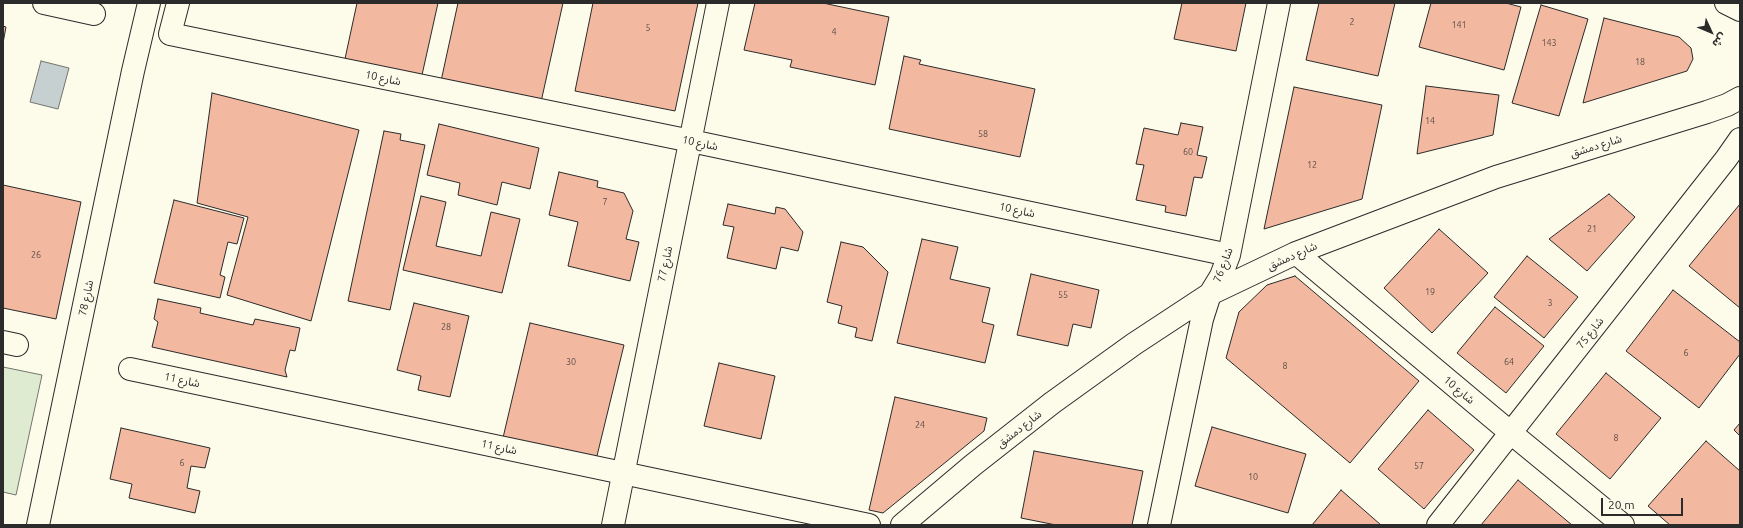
<!DOCTYPE html>
<html>
<head>
<meta charset="utf-8">
<style>
  body { margin:0 }
  #map { position:relative; width:1743px; height:528px; overflow:hidden; background:#fdfbea; font-family:Ubuntu,"Noto Sans Arabic",sans-serif }
  canvas { display:block }
  .frame { position:absolute; inset:0; border:4px solid #2b2b2b; pointer-events:none }
  .north { position:absolute; left:1691px; top:12px; width:40px; height:40px; -webkit-text-stroke:3px #fdfbea; paint-order:stroke; rotate:134deg; font-size:11px; font-weight:700; line-height:16px; text-align:center; color:#2b2b2b }
  .north::after { content:''; display:block; margin:auto; width:14px; height:18px; background:#2b2b2b; clip-path:polygon(50% 0,100% 100%,50% 72%,0 100%) }
  .scale { position:absolute; left:1601px; top:498px; width:82px; height:18px; box-sizing:border-box; border:2px solid #2b2b2b; border-top:0; padding-left:5px; font-size:12px; line-height:14px; white-space:nowrap; color:#2b2b2b; -webkit-text-stroke:3px #fdfbea; paint-order:stroke }
</style>
</head>
<body>
<div id="map">
<canvas width="1743" height="528"></canvas>
<div class="frame"></div>
<div class="north">ش</div>
<div class="scale">20 m</div>
</div>
<script>
const context = document.querySelector('canvas').getContext('2d');
context.lineJoin = 'round';
function paint(path, color) {
  context.fillStyle = color;
  context.fill(path, 'evenodd');
}
function shape(rows) {
  const path = new Path2D();
  for (const r of rows) {
    path.moveTo(r[0], r[1]);
    for (let i = 2; i < r.length; i += 2) path.lineTo(r[i], r[i + 1]);
  }
  return path;
}
function stroke(path, color, width, dash) {
  context.strokeStyle = color;
  context.lineWidth = width;
  context.lineCap = dash ? 'butt' : 'round';
  context.setLineDash(dash || []);
  context.stroke(path);
}
function write(font, color, halo, rows, align = 'center') {
  context.font = font + ' Ubuntu,"Noto Sans Arabic",sans-serif';
  context.lineWidth = 3;
  context.setLineDash([]);
  context.textBaseline = 'middle';
  context.strokeStyle = halo;
  context.fillStyle = color;
  for (const [text, x, y, turn = 0] of rows) {
    context.save();
    context.translate(x, y);
    context.rotate((+turn || 0) * Math.PI / 180);
    context.textAlign = isNaN(turn) ? turn : align;
    if (halo) context.strokeText(text, 0, 0);
    context.fillText(text, 0, 0);
    context.restore();
  }
}
const green = shape([
  [3,367,42,375,16,495,3,492,3,367]
]);
paint(green, '#deebd1');
stroke(green, '#74746e', 1);
const water = shape([
  [41,61,69,68,58,109,30,102,41,61]
]);
paint(water, '#c7d0d0');
stroke(water, '#74746e', 1);
const building = shape([
  [357,3,438,3,420,84,343,68,357,3],
  [458,3,563,3,541,102,441,81,458,3],
  [593,3,698,3,675,111,575,91,593,3],
  [755,3,823,3,889,17,875,85,790,67,792,60,744,50,755,3],
  [1182,3,1246,3,1236,51,1174,39,1182,3],
  [1319,3,1395,3,1378,76,1306,60,1319,3],
  [1431,3,1506,3,1521,7,1504,70,1419,47,1431,3],
  [1541,5,1588,19,1559,116,1512,103,1541,5],
  [1604,18,1679,37,1691,48,1693,59,1687,71,1583,103,1604,18],
  [3,26,6,27,3,43,3,26],
  [904,56,921,60,919,64,1035,89,1020,157,889,129,904,56],
  [1426,86,1499,95,1493,135,1417,154,1426,86],
  [1294,87,1382,105,1362,199,1264,229,1294,87],
  [212,93,359,130,311,321,227,295,248,217,197,203,212,93],
  [1181,123,1203,127,1197,155,1207,157,1202,178,1194,177,1186,216,1165,212,1166,206,1136,200,1144,165,1136,164,1144,128,1178,135,1181,123],
  [439,124,539,148,530,189,502,182,497,205,458,195,460,183,427,175,439,124],
  [384,131,401,134,400,140,425,145,390,310,348,301,384,131],
  [559,172,598,181,597,187,624,193,633,211,626,239,639,242,630,281,568,266,578,222,549,215,559,172],
  [3,185,81,202,56,319,3,308,3,185],
  [1609,194,1635,217,1587,271,1549,239,1609,194],
  [421,196,446,202,436,246,481,256,491,212,520,219,502,293,403,270,421,196],
  [174,200,244,218,237,244,228,242,220,275,225,277,220,298,154,283,174,200],
  [728,204,775,214,776,207,785,209,803,232,798,251,781,247,776,269,727,258,734,227,723,225,728,204],
  [1740,204,1740,308,1689,266,1740,204],
  [1439,229,1488,273,1432,333,1384,288,1439,229],
  [922,239,958,247,950,279,990,288,982,322,994,325,985,363,897,343,922,239],
  [841,242,863,247,888,272,872,341,855,337,857,328,838,323,842,306,827,302,841,242],
  [1527,256,1578,297,1544,338,1494,297,1527,256],
  [1031,274,1099,290,1091,328,1073,324,1068,346,1017,335,1031,274],
  [1295,276,1419,381,1350,463,1226,358,1239,312,1267,285,1295,276],
  [1673,290,1740,342,1740,354,1699,408,1626,351,1673,290],
  [158,299,201,308,200,313,253,325,255,319,300,328,295,351,290,350,285,370,287,377,152,347,158,322,154,319,158,299],
  [414,303,469,316,450,397,418,390,421,376,397,370,414,303],
  [1495,307,1544,346,1506,393,1457,353,1495,307],
  [530,323,624,345,595,464,502,442,530,323],
  [719,363,775,376,761,439,704,426,719,363],
  [1606,373,1661,418,1610,479,1556,434,1606,373],
  [895,397,987,418,984,431,883,513,869,510,895,397],
  [1428,410,1474,450,1424,509,1378,469,1428,410],
  [1740,423,1740,436,1734,430,1740,423],
  [1212,427,1306,454,1288,513,1195,486,1212,427],
  [121,428,210,448,205,468,191,466,187,488,200,491,195,513,129,498,132,484,110,479,121,428],
  [1706,441,1740,471,1740,525,1670,525,1648,506,1706,441],
  [1034,451,1143,471,1132,525,1056,525,1021,518,1034,451],
  [1518,480,1572,525,1481,525,1518,480],
  [1341,490,1381,525,1312,525,1341,490]
]);
paint(building, '#f2b8a0');
stroke(building, '#2b2b2b', 1);
const minor = shape([
  [44,3,94,14],
  [178,3,170,34,691,141,1229,255],
  [1726,3,1740,10],
  [1296,253,1511,433,1623,525],
  [3,342,17,345],
  [130,369,869,525],
  [38,525,133,71,149,3],
  [613,525,718,3],
  [902,525,973,465,1052,403,1134,344,1210,294,1296,253,1496,177,1707,112,1727,105,1740,98],
  [1159,525,1202,319,1210,294,1221,276,1229,255,1279,3],
  [1438,525,1726,159,1740,139]
]);
stroke(minor, '#2b2b2b', 24);
stroke(minor, '#fdfbea', 22);
write('9px', '#5d4e48', null, [
  ["2",1352,22],
  ["141",1459,25],
  ["5",648,28],
  ["4",834,32],
  ["143",1549,43],
  ["18",1640,62],
  ["14",1430,121],
  ["58",983,134],
  ["60",1188,152],
  ["12",1312,165],
  ["7",605,202],
  ["21",1592,229],
  ["26",36,255],
  ["19",1430,292],
  ["55",1063,295],
  ["3",1550,303],
  ["28",446,327],
  ["6",1686,353],
  ["30",571,362],
  ["64",1509,362],
  ["8",1285,366],
  ["24",920,425],
  ["8",1616,438],
  ["6",182,463],
  ["57",1419,466],
  ["10",1253,477]
]);
write('11px', '#2b2b2b', '#fdfbea', [
  ["شارع 10",383,78,12],
  ["شارع 10",700,143,12],
  ["شارع دمشق",1596,146,-17],
  ["شارع 10",1017,210,12],
  ["شارع دمشق",1292,256,-24],
  ["شارع 77",665,264,-78],
  ["شارع 76",1223,265,-69],
  ["شارع 78",86,298,-78],
  ["شارع 75",1590,333,-52],
  ["شارع 11",182,380,12],
  ["شارع 10",1459,390,40],
  ["شارع دمشق",1019,429,-38],
  ["شارع 11",499,447,12]
]);
</script>
</body>
</html>
